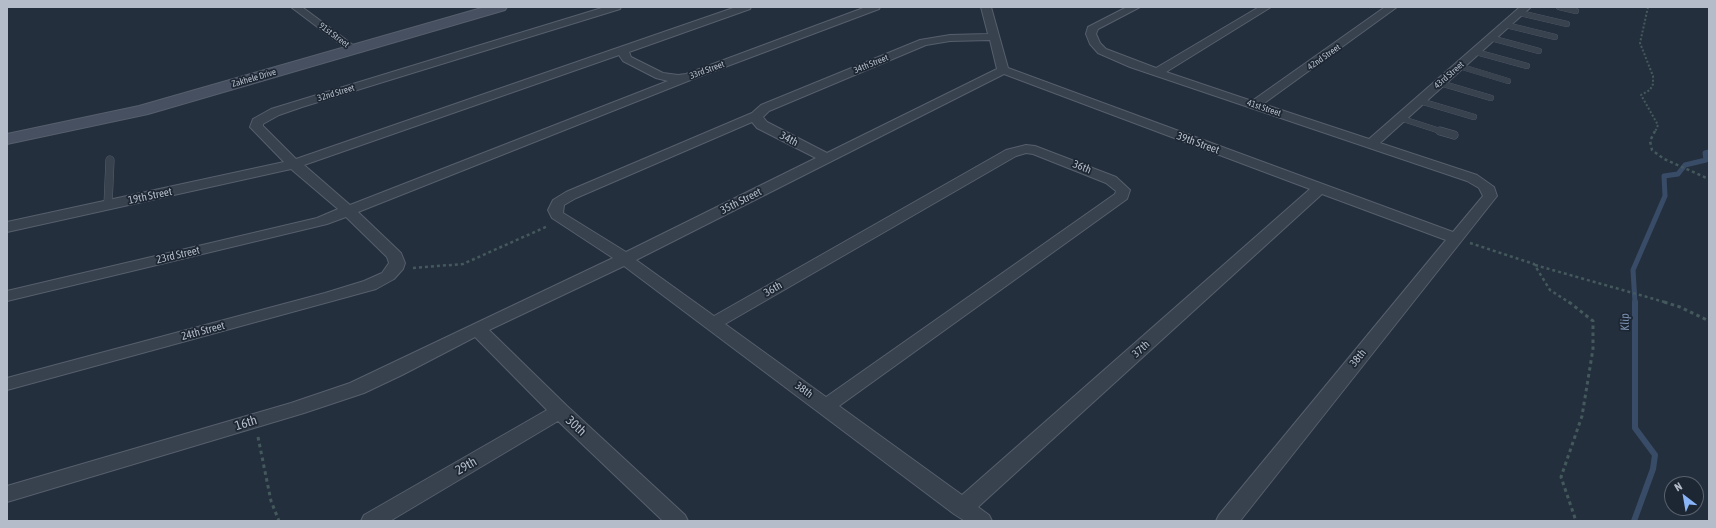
<!DOCTYPE html>
<html>
<head>
<meta charset="utf-8">
<style>
  body { margin:0 }
  #map { position:relative; width:1716px; height:528px; overflow:hidden; background:#242f3e; font-family:"Asap Condensed",sans-serif }
  canvas { display:block }
  .frame { position:absolute; inset:0; border:8px solid #b4bcc9; pointer-events:none }
  .north { position:absolute; left:1664px; top:476px; width:40px; height:40px; box-sizing:border-box; background:#1d2633; border:1px solid #59626f; border-radius:50%; rotate:329deg; font-size:11px; font-weight:700; line-height:16px; text-align:center; color:#b4bcc9 }
  .north::after { content:''; display:block; margin:auto; width:14px; height:18px; background:#8ab4f8; clip-path:polygon(50% 0,100% 100%,50% 72%,0 100%) }
</style>
</head>
<body>
<div id="map">
<canvas width="1716" height="528"></canvas>
<div class="frame"></div>
<div class="north">N</div>
</div>
<script>
const context = document.querySelector('canvas').getContext('2d');
context.lineJoin = 'round';
function shape(rows) {
  const path = new Path2D();
  for (const r of rows) {
    path.moveTo(r[0], r[1]);
    for (let i = 2; i < r.length; i += 2) path.lineTo(r[i], r[i + 1]);
  }
  return path;
}
function stroke(path, color, width, dash) {
  context.strokeStyle = color;
  context.lineWidth = width;
  context.lineCap = dash ? 'butt' : 'round';
  context.setLineDash(dash || []);
  context.stroke(path);
}
function paint(path, color) {
  context.fillStyle = color;
  context.fill(path, 'evenodd');
}
function write(font, color, halo, rows, align = 'center') {
  context.font = font + ' "Asap Condensed",sans-serif';
  context.lineWidth = 3.5;
  context.setLineDash([]);
  context.textBaseline = 'middle';
  context.strokeStyle = halo;
  context.fillStyle = color;
  for (const [text, x, y, turn = 0] of rows) {
    context.save();
    context.translate(x, y);
    context.rotate((+turn || 0) * Math.PI / 180);
    context.textAlign = isNaN(turn) ? turn : align;
    if (halo) context.strokeText(text, 0, 0);
    context.fillText(text, 0, 0);
    context.restore();
  }
}
stroke(shape([
  [1635,303,1633,270,1665,196,1664,176,1678,174,1685,165,1706,160,1705,153,1709,152]
]), '#394c67', 5);
stroke(shape([
  [1634,521,1653,469,1655,455,1635,428,1635,302]
]), '#394c67', 6);
const laneFar1 = shape([
  [1559,7,1576,11],
  [1520,13,1567,24],
  [1506,25,1555,37],
  [1491,38,1539,51],
  [1476,52,1527,66],
  [1459,66,1508,81],
  [1440,83,1491,98],
  [1420,101,1474,117],
  [1400,118,1443,132]
]);
const lane = shape([
  [1440,131,1454,135],
  [108,205,110,160]
]);
const street = shape([
  [291,7,302,7,357,48,352,51,348,50,291,7],
  [605,7,621,7,620,9,302,107,279,115,263,124,263,126,296,159,736,7,751,7,750,9,629,52,631,57,663,73,678,75,686,74,866,7,880,7,879,9,693,79,358,212,401,253,405,263,403,269,394,279,376,289,7,390,7,378,325,293,364,281,382,273,389,263,387,257,346,217,327,224,7,301,7,291,317,218,338,209,291,169,7,232,7,222,284,162,250,127,253,119,271,109,605,7],
  [619,55,623,61,656,78,668,81,350,205,304,165,619,55],
  [981,7,991,7,1008,68,1453,232,1483,196,1479,188,1467,181,1130,67,1098,53,1090,44,1086,34,1088,27,1127,7,1140,7,1098,29,1096,34,1100,43,1106,49,1156,68,1259,7,1271,7,1166,72,1252,101,1385,7,1397,7,1263,104,1369,139,1520,7,1531,7,1380,143,1477,175,1494,187,1497,196,1240,521,1216,521,1219,515,1446,240,1322,194,978,507,989,515,992,521,965,521,954,514,624,266,489,330,567,406,685,515,688,521,663,521,558,421,390,521,361,521,364,515,547,410,475,337,402,375,364,393,304,413,7,502,7,486,291,403,350,383,613,258,552,218,548,210,553,200,566,192,752,113,761,105,920,40,950,35,988,34,981,7],
  [990,40,997,69,827,153,767,122,763,117,769,111,926,45,950,41,990,40],
  [1004,74,1310,189,962,495,839,406,1127,199,1130,190,1116,177,1035,146,1026,145,1006,150,714,316,636,260,1004,74],
  [752,122,757,128,816,158,626,252,563,213,564,205,576,198,752,122],
  [1026,153,1033,154,1106,183,1116,191,1115,194,826,397,725,324,1016,156,1026,153]
]);
const secondary = shape([
  [485,7,507,7,505,10,148,114,7,144,7,134,139,106,485,7]
]);
stroke(laneFar1, '#565f6c', 6);
stroke(lane, '#565f6c', 9);
stroke(street, '#565f6c', 2);
stroke(secondary, '#565f6c', 2);
stroke(shape([
  [1648,7,1640,43,1653,76,1653,84,1650,90,1641,95,1658,125,1655,132]
]), '#44595c', 2, [2, 2]);
stroke(shape([
  [1655,131,1650,141,1652,150,1664,159,1709,179],
  [1470,243,1534,264,1550,290,1570,303],
  [1535,265,1668,303],
  [413,268,463,264,548,226]
]), '#44595c', 2.5, [3, 3]);
stroke(shape([
  [1569,302,1593,321,1593,349,1582,416,1561,477,1576,521],
  [1664,302,1680,307,1709,321],
  [258,437,271,501,279,521]
]), '#44595c', 3, [3.5, 3.5]);
stroke(laneFar1, '#38414e', 5.5);
stroke(lane, '#38414e', 8);
paint(street, '#38414e');
paint(secondary, '#465061');
write('9px', '#b4bcc9', '#1d2633', [
  ["91st Street",334,35,37],
  ["42nd Street",1324,57,-35],
  ["34th Street",871,64,-22],
  ["33rd Street",707,70,-20],
  ["43rd Street",1449,75,-41],
  ["Zakhele Drive",254,78,-16],
  ["32nd Street",336,93,-17],
  ["41st Street",1264,108,19]
]);
write('11px', '#b4bcc9', '#1d2633', [
  ["34th",789,139,27],
  ["39th Street",1198,143,20],
  ["36th",1082,167,22],
  ["19th Street",150,196,-12],
  ["35th Street",741,201,-27],
  ["23rd Street",178,255,-13],
  ["36th",773,289,-30],
  ["24th Street",203,331,-15],
  ["37th",1141,349,-42],
  ["38th",1358,358,-51],
  ["38th",804,390,36]
]);
write('italic 12px', '#7c92b1', '#1d2633', [
  ["Klip",1625,322,-91]
]);
write('13px', '#b4bcc9', '#1d2633', [
  ["16th",246,423,-17],
  ["30th",576,426,43],
  ["29th",466,466,-30]
]);
</script>
</body>
</html>
